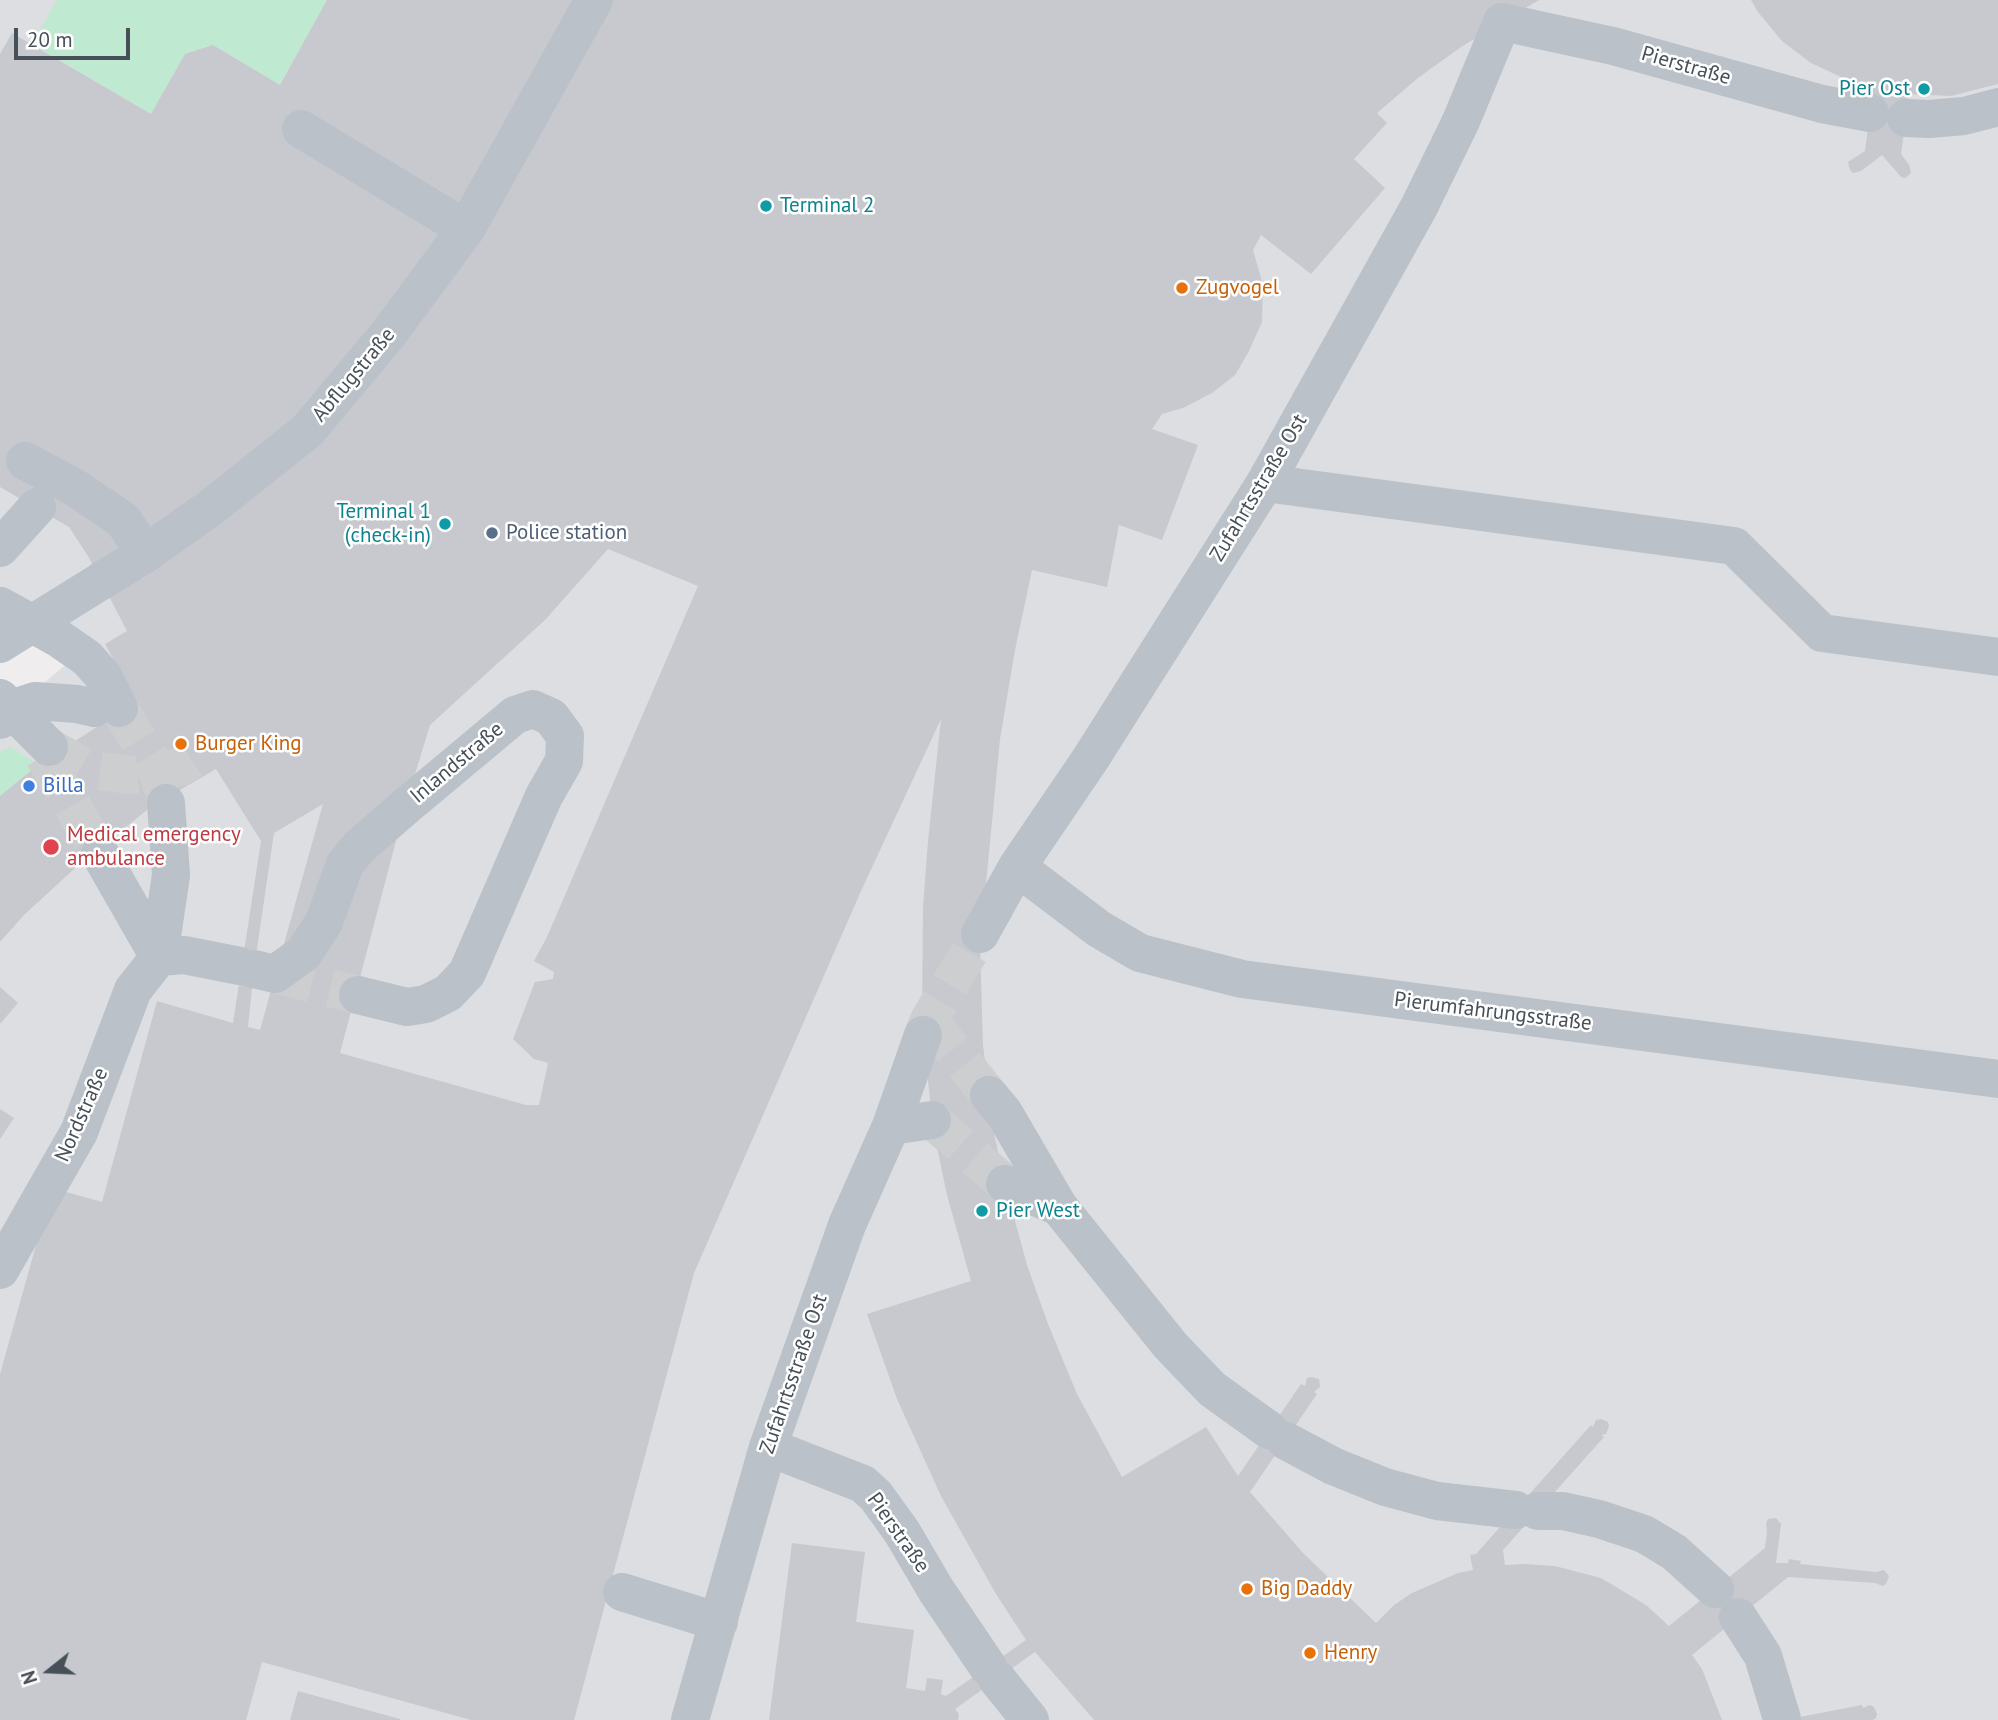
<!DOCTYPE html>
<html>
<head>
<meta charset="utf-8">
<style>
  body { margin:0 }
  #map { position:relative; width:1998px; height:1720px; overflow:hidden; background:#efeded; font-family:"PT Sans",sans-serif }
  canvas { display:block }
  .north { position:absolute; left:14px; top:1636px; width:70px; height:70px; -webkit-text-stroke:5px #fff; paint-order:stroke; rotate:252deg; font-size:19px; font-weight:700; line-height:28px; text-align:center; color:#475058 }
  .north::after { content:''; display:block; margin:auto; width:24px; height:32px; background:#475058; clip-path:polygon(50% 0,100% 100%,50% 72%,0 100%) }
  .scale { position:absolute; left:14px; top:28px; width:116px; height:32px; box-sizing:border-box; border:4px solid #475058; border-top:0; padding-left:9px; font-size:21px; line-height:24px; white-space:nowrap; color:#475058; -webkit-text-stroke:5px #fff; paint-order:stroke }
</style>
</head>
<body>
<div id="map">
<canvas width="1998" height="1720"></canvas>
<div class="north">N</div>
<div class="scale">20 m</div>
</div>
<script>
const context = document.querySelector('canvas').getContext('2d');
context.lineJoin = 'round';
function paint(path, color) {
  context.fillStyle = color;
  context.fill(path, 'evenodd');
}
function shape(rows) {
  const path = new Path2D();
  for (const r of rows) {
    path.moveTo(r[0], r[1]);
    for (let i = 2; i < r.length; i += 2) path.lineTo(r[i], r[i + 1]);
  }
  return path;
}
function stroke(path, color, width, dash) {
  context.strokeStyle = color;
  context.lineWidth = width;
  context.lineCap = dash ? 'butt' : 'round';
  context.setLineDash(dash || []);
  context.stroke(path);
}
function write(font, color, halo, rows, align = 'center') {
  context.font = font + ' "PT Sans",sans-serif';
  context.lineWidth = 5;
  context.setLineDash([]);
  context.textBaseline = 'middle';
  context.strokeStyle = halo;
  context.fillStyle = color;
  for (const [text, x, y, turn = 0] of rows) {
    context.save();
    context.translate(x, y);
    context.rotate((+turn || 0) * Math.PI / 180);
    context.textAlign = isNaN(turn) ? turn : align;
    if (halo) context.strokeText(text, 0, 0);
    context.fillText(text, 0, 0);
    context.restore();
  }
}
paint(shape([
  [0,0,1998,0,1998,1720,0,1720,0,721,93,641,0,590]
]), '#dcdee1');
paint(shape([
  [57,0,327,0,280,85,213,45,185,54,151,114,32,44],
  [11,747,38,765,0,796,0,752]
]), '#bfe9d0');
paint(shape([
  [327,0,1539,0,1461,47,1418,78,1377,113,1387,123,1354,159,1385,188,1311,274,1261,235,1253,250,1263,285,1262,322,1248,353,1235,375,1212,393,1183,408,1162,414,1152,429,1198,445,1162,540,1119,525,1107,587,1032,570,1015,650,1000,739,980,946,983,1045,993,1129,1005,1184,1027,1265,1048,1324,1077,1394,1122,1477,1206,1427,1238,1476,1301,1384,1305,1386,1307,1378,1311,1377,1319,1379,1320,1387,1314,1392,1317,1394,1250,1492,1303,1553,1376,1623,1394,1605,1412,1593,1458,1573,1473,1570,1470,1555,1476,1554,1591,1425,1593,1427,1596,1420,1601,1419,1608,1422,1609,1426,1606,1434,1601,1435,1604,1437,1503,1550,1505,1565,1524,1564,1555,1566,1601,1578,1646,1605,1669,1626,1765,1548,1767,1531,1766,1523,1768,1519,1776,1518,1781,1524,1776,1563,1788,1563,1789,1559,1801,1561,1800,1564,1876,1572,1884,1570,1889,1576,1886,1584,1883,1586,1875,1583,1788,1577,1692,1655,1702,1669,1722,1720,1094,1720,1035,1652,955,1709,959,1714,958,1720,769,1720,792,1543,865,1552,856,1622,914,1630,906,1688,925,1691,927,1678,943,1680,941,1694,946,1696,1026,1640,996,1594,941,1496,897,1399,867,1314,971,1281,947,1195,933,1128,922,1022,923,908,928,841,941,719,861,891,694,1273,574,1720,471,1720,262,1662,246,1720,0,1720,0,1374,52,1188,102,1202,157,1001,233,1023,261,841,216,769,152,806,74,869,24,915,0,942,0,796,38,765,137,701,105,644,127,631,88,556,69,527,0,487,0,54,12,33,151,114,185,54,213,45,280,85],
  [608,549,698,586,547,937,534,961,554,972,553,979,535,982,513,1039,534,1059,548,1063,539,1105,526,1105,340,1053,405,807,430,725,545,620],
  [323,804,260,1030,248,1027,254,969,274,833],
  [1751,0,1998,0,1998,84,1951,96,1909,94,1901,154,1909,165,1911,173,1905,178,1901,177,1882,155,1861,171,1853,173,1850,170,1848,162,1865,151,1873,92,1811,63,1782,41,1758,12],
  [0,987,18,1003,0,1024],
  [0,1109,14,1118,0,1139],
  [298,1691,400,1719,400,1720,290,1720],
  [1862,1705,1863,1708,1870,1705,1874,1707,1877,1714,1876,1718,1873,1720,1784,1720]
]), '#c7c9cf');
stroke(shape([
  [119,708,158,772,164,794],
  [49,747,87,769,128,775,158,772,180,767,206,750],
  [44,756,100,854],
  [275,974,358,995],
  [929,1020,989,1095],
  [923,1035,929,1020,980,934],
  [932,1120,1005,1184]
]), '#cdcecf', 38, [38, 19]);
stroke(shape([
  [1906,118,1929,119,1964,116,1998,107],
  [301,129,466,229],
  [25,461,74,487,123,520,145,554],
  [1265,483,1734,546,1822,633,1998,657],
  [0,548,37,507],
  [101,581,145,554,209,509,307,431,389,333,466,229,594,0],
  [0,606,58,638,87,658,103,676,119,708],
  [0,698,49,747],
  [0,720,11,709,35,701,77,704,94,708],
  [100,854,159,957,184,955,240,966],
  [1017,867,1099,929,1140,953,1242,979,1998,1079],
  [980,934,1017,867,1091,758,1265,483,1419,207,1461,121,1502,22,1613,46,1822,104,1870,113],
  [254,969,275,974,303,954,324,922,345,864,359,847,405,807,515,715,533,709,551,717,565,736,564,761,544,796,467,973,448,993,426,1004,407,1007,358,995],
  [989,1095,1004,1113,1059,1207,1170,1345,1212,1389,1269,1430],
  [891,1126,932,1120],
  [1005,1184,1059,1207],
  [0,1270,79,1132,133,990,159,957,171,875,166,803],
  [1286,1441,1333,1466,1385,1487,1437,1501,1516,1510],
  [768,1447,863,1484,876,1496,902,1532,936,1590,988,1667],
  [1538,1511,1563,1511,1599,1519,1644,1534,1674,1552,1715,1589],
  [622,1592,719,1622],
  [1738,1617,1763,1656,1782,1719],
  [997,1679,1030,1720],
  [690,1720,768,1447,847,1225,891,1126,923,1035]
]), '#bac1c8', 38);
stroke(shape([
  [0,644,101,581]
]), '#bac1c8', 38);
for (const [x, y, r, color] of [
  [1924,89,7,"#0f9aa8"],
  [766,206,7,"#0f9aa8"],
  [1182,288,7,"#e8710a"],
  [445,524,7,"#0f9aa8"],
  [492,533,7,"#5c6f8a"],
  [181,744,7,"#e8710a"],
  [29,786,7,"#3f7fe0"],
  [51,847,9,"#e0444e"],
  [982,1211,7,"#0f9aa8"],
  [1247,1589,7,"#e8710a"],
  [1310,1653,7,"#e8710a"]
]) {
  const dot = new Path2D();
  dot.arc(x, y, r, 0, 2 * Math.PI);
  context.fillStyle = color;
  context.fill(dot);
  stroke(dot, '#fff', 2.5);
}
write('21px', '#475058', '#fff', [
  ["Pierstraße",1686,66,16],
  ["Abflugstraße",354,375,-50],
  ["Zufahrtsstraße Ost",1259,488,-59],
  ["Inlandstraße",457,763,-40],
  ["Pierumfahrungsstraße",1493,1012,7],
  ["Nordstraße",82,1115,-66],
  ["Zufahrtsstraße Ost",794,1374,-71],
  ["Pierstraße",898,1533,55]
]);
write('21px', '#0d838f', '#fff', [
  ["Pier Ost",1910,89],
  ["Terminal 2",780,206,"left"],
  ["Terminal 1",431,512],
  ["(check-in)",431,536],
  ["Pier West",996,1211,"left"]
], 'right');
write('21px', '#c56008', '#fff', [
  ["Zugvogel",1196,288],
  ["Burger King",195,744],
  ["Big Daddy",1261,1589],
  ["Henry",1324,1653]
], 'left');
write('21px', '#4e5e75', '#fff', [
  ["Police station",506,533]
], 'left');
write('21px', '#366cbe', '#fff', [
  ["Billa",43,786]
], 'left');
write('21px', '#be3a42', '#fff', [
  ["Medical emergency",67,835],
  ["ambulance",67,859]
], 'left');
</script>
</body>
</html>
